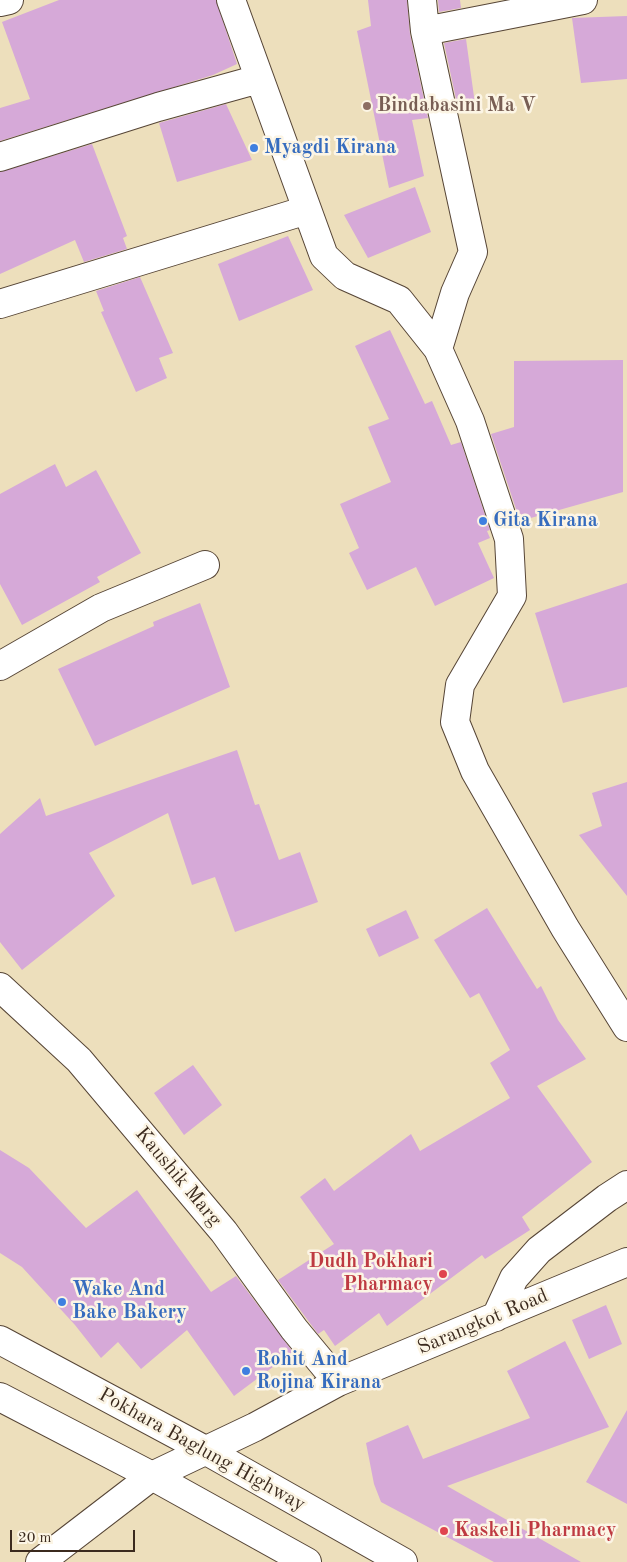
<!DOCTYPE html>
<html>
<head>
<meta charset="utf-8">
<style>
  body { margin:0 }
  #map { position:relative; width:627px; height:1562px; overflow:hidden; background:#eddfbc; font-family:"Old Standard TT",serif }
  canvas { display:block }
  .scale { position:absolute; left:10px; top:1530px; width:125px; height:22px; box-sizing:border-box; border:2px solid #3b2a1e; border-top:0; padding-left:6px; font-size:15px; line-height:18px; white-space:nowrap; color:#3b2a1e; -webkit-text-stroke:4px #fcf5e5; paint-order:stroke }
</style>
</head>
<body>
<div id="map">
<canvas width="627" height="1562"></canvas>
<div class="scale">20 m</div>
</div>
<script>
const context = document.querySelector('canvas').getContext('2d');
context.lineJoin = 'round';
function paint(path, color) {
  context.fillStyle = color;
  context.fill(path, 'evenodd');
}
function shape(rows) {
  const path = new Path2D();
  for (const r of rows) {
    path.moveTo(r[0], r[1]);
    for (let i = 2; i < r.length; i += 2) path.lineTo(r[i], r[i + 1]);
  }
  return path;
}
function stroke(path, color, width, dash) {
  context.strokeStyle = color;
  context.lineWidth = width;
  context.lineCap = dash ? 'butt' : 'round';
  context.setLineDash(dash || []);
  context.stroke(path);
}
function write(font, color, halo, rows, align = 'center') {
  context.font = font + ' "Old Standard TT",serif';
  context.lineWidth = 5;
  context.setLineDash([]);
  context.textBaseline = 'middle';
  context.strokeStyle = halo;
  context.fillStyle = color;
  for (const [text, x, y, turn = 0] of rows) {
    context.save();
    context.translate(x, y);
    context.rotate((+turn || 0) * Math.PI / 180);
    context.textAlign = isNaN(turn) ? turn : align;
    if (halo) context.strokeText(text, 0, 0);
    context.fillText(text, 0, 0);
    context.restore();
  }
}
paint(shape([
  [59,0,216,0,237,64,213,75,0,141,0,108,30,99,2,22],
  [368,0,407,0,410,34,428,118,412,120,424,176,389,188,357,31,371,26],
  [438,0,460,0,461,8,439,12],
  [627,16,627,79,581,83,572,18],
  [466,39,476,111,459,113,444,43],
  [226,104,252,160,177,182,159,123],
  [92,144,127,236,123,238,127,249,84,262,75,240,0,274,0,172],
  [415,187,431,232,368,258,344,215],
  [288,236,313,290,239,321,218,264],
  [140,277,173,353,159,358,167,378,136,392,101,312,104,311,96,291],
  [390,330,425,404,432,401,451,445,461,442,490,530,487,531,490,538,478,543,494,578,435,606,416,567,367,590,349,553,359,548,340,504,391,482,368,427,389,419,355,346],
  [623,360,623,492,520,521,491,434,514,427,514,361],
  [55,464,66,487,96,470,141,553,97,577,100,582,22,625,0,584,0,494],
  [627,583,627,687,563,703,535,613],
  [200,603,230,687,95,746,58,669,154,626,153,622],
  [237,750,255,805,259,804,279,860,300,852,318,902,235,932,215,877,192,885,168,813,89,853,115,896,22,970,0,942,0,834,40,798,46,816],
  [627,782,627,896,579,835,602,826,592,793],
  [487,908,537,989,541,986,558,1020,586,1059,537,1086,592,1162,522,1217,530,1230,485,1259,482,1255,387,1326,379,1313,335,1346,324,1330,318,1334,278,1280,334,1244,300,1197,325,1178,334,1191,411,1134,420,1151,510,1098,490,1063,510,1050,479,993,470,998,434,940],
  [406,910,419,938,379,957,366,929],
  [193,1065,222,1105,184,1135,154,1093],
  [0,1150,29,1168,86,1228,137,1190,211,1292,236,1276,293,1352,234,1396,187,1330,141,1369,118,1342,101,1358,75,1325,22,1267,0,1253],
  [606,1305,622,1344,589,1359,572,1320],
  [565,1341,609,1427,447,1486,581,1562,494,1562,381,1502,374,1484,366,1443,408,1425,423,1459,530,1418,507,1371],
  [627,1410,627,1504,586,1482]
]), '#d6a9d8');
const minor = shape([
  [231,0,324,256,345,276,399,300,438,349,470,421,509,539,512,596,460,685,455,722,475,771,565,928,627,1027],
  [422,0,425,31,583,0],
  [0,2,9,0],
  [425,31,473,252,455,293,438,349],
  [0,157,158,107,259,79],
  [0,304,307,210],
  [0,666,101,608,205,565],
  [0,987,79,1060,224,1232,294,1329,338,1382],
  [496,1317,514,1278,539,1250,607,1198,627,1185],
  [152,1476,255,1427,338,1382,627,1262]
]);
const major = shape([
  [40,1562,152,1476]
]);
const highway = shape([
  [0,1340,205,1450,403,1562],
  [0,1397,152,1476,307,1562]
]);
stroke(minor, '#564536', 30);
stroke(major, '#564536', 30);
stroke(highway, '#564536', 30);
stroke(minor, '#fff', 28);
stroke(major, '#fff', 28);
stroke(highway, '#fff', 28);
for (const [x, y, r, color] of [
  [367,106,5,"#8d6e63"],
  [254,148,5,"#3f7fe0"],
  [483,521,5,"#3f7fe0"],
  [443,1274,5,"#e0444e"],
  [62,1302,5,"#3f7fe0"],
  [246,1371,5,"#3f7fe0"],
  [444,1531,5,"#e0444e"]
]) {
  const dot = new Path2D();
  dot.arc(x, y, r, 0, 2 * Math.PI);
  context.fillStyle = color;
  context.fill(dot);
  stroke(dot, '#fcf5e5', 2);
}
write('bold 20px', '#785e54', '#fcf5e5', [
  ["Bindabasini Ma V",377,106]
], 'left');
write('bold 20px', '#366cbe', '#fcf5e5', [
  ["Myagdi Kirana",264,148],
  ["Gita Kirana",493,521],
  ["Wake And",72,1290],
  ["Bake Bakery",72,1313],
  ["Rohit And",256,1360],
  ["Rojina Kirana",256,1383]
], 'left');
write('20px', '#3b2a1e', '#fcf5e5', [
  ["Kaushik Marg",178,1177,50],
  ["Sarangkot Road",483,1322,-23],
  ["Pokhara Baglung Highway",202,1450,29]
]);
write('bold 20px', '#be3a42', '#fcf5e5', [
  ["Dudh Pokhari",433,1262],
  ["Pharmacy",433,1285],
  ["Kaskeli Pharmacy",454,1531,"left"]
], 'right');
</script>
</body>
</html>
